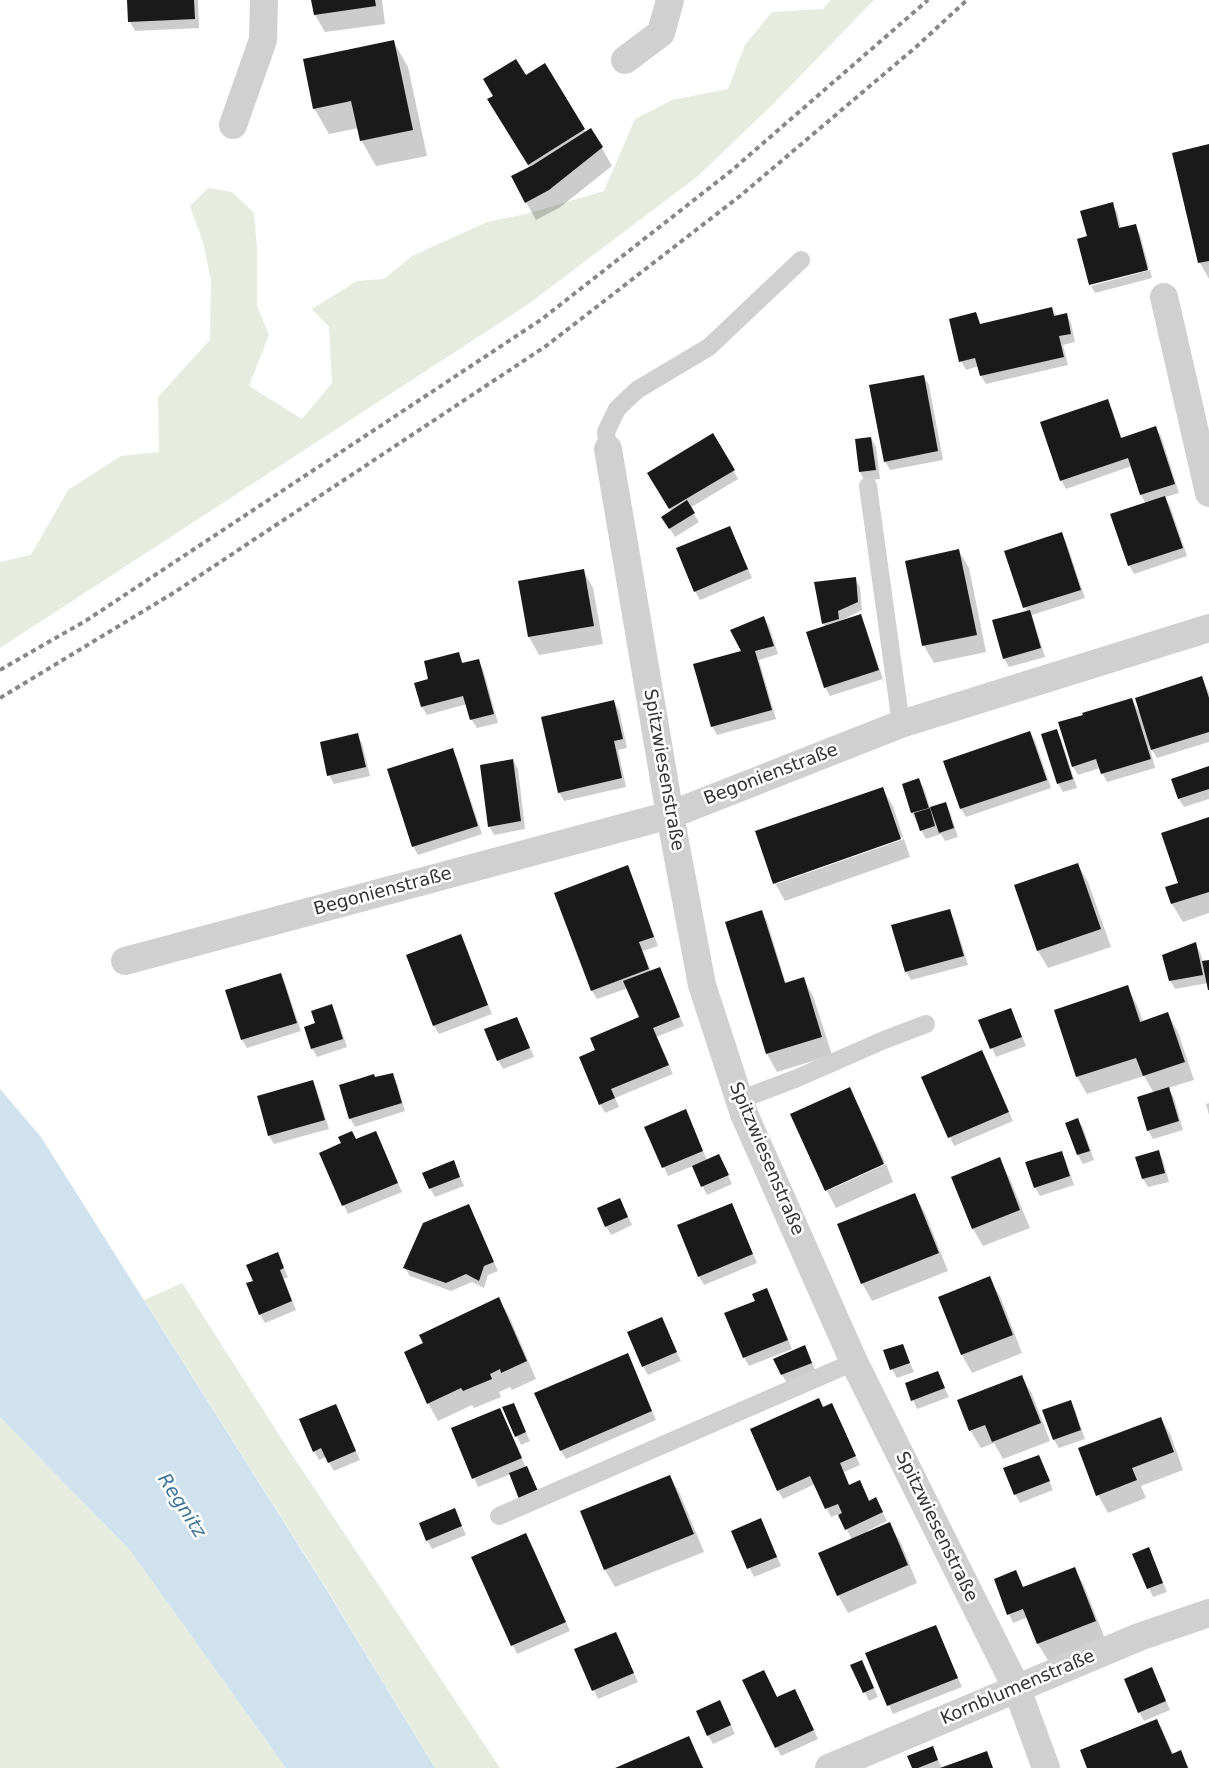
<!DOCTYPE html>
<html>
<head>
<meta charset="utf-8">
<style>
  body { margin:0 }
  canvas { display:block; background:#fff }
</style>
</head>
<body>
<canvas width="1209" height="1768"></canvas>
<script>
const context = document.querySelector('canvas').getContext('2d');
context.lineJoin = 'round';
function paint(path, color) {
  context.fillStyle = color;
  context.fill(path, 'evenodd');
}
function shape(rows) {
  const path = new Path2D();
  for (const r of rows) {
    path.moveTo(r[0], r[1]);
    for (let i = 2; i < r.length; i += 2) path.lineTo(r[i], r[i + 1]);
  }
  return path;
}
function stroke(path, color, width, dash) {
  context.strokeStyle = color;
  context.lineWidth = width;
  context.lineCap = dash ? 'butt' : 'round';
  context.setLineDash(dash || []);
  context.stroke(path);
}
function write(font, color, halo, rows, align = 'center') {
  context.font = font + ' "DejaVu Sans",sans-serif';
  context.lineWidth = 5;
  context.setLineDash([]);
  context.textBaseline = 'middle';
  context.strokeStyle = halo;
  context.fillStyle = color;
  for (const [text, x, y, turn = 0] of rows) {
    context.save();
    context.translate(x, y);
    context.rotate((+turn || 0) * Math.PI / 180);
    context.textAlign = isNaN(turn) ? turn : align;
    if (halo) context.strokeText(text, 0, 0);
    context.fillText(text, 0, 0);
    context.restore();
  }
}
paint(shape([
  [831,0,874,0,772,105,698,176,527,305,0,648,0,562,31,555,68,490,121,456,159,452,158,397,210,340,211,280,203,242,190,206,208,188,232,192,254,213,257,249,257,306,269,335,249,386,302,419,332,383,329,327,312,309,357,281,384,279,412,256,487,222,526,214,604,191,635,119,672,100,728,89,745,45,772,12,823,9],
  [182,1283,283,1441,500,1768,435,1768,328,1591,144,1300],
  [0,1417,129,1549,286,1768,0,1768]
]), '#e6ecdf');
paint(shape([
  [0,1089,41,1137,328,1592,435,1768,286,1768,129,1549,0,1417]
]), '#cfe2ee');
paint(shape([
  [129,0,198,0,199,28,135,31,130,22],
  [313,0,382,0,385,24,325,32,315,15],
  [393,41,408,67,427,156,376,166,361,140,359,128,329,134,314,108],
  [544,65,586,133,591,129,612,166,559,208,536,220,526,202,530,168,499,118,526,76],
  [1209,145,1209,279,1200,263,1173,154],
  [1112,204,1117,212,1121,229,1135,226,1140,234,1149,268,1091,283,1091,285,1079,239,1088,237],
  [1150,270,1152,278,1095,293,1091,286],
  [1052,308,1057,317,1066,314,1071,323,1075,342,1063,345,1068,365,986,384,981,376,979,366,966,370,961,361,976,313,981,325],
  [924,377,929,385,943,460,890,470,885,461],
  [1107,401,1112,409,1122,439,1156,428,1161,436,1179,493,1165,497,1170,506,1187,556,1134,574,1129,565,1146,504,1141,495,1132,466,1066,489,1061,480],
  [713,435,738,479,690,508,699,522,675,537,663,517,672,512,649,473],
  [871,438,876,447,880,479,865,481,860,472,856,440],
  [1061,534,1066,542,1085,598,1032,615,1045,657,1009,667,1004,658,1027,612,1005,552],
  [734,537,752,578,700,600,695,591],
  [959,551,969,568,986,652,934,663,924,646],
  [583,570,593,588,603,644,539,655,529,637,519,582],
  [855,579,860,587,862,610,842,620,843,622,860,616,865,625,883,679,830,696,825,687,825,627,815,583],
  [764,618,769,626,778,654,759,660,776,719,717,735,712,726,742,651],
  [458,653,464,664,478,660,483,669,498,723,477,728,472,720,467,704,427,715,422,707,430,680],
  [1202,677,1209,693,1209,742,1157,758,1149,745,1155,768,1107,782,1100,768,1078,775,1070,762,1132,699,1139,712],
  [614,702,619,710,627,748,618,750,626,787,564,801,559,792],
  [1056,730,1061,739,1077,788,1063,792,1058,784,1043,735],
  [1030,732,1035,741,1051,788,966,817,961,809,944,762],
  [357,735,362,743,370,776,334,784,329,775],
  [452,749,457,758,482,834,418,855,413,846],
  [513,760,518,769,525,829,494,835,489,826],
  [1209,768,1209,799,1184,807,1179,799,1172,780],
  [919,780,924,788,930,808,945,803,950,812,958,837,945,841,941,834,926,839,912,813,903,785],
  [882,788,893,806,903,837,776,881,776,884,904,839,910,857,785,901,775,883,757,832],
  [1209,818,1209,913,1183,922,1172,904,1167,888,1180,883],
  [1078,865,1088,882,1111,947,1048,968,1038,951],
  [627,867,632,876,658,946,643,951,651,972,659,969,664,977,684,1026,656,1037,673,1074,615,1098,619,1107,605,1113,600,1104,597,1051,640,1018,628,988,597,999,592,991],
  [949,910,954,919,968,965,911,980,906,972,893,926],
  [762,912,767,921,786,984,803,978,813,996,832,1055,777,1072,767,1054,726,923],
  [460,935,465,944,492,1014,439,1034,434,1026,407,956],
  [1195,944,1200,952,1203,962,1209,961,1209,988,1208,983,1175,989,1170,980],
  [280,974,285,983,301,1031,247,1048,242,1040,226,991],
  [1127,987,1137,1005,1143,1022,1168,1014,1178,1032,1194,1080,1168,1088,1174,1098,1183,1130,1153,1139,1148,1130,1154,1093,1144,1076,1087,1094,1077,1077],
  [331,1006,336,1014,347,1047,317,1057,312,1048,317,1024],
  [1011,1009,1026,1046,996,1057,980,1020],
  [517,1018,534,1057,503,1069,498,1060],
  [982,1052,1013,1121,954,1146,922,1077],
  [392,1074,397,1083,405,1111,355,1127,350,1118],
  [313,1081,317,1090,329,1129,274,1144,269,1136],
  [849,1089,859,1107,885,1162,826,1189],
  [1209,1103,1209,1115,1206,1104],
  [685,1110,707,1160,723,1164,732,1184,707,1195,693,1166,668,1176,646,1127],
  [1078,1120,1083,1128,1094,1160,1083,1164,1078,1155,1067,1124],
  [376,1132,402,1192,348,1214,321,1154],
  [1061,1152,1066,1161,1074,1185,1040,1196,1035,1187],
  [1158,1152,1163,1160,1169,1182,1148,1187,1143,1179,1137,1158],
  [999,1159,1009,1177,1030,1228,983,1246,973,1229,953,1178],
  [454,1162,464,1186,435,1197,430,1188],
  [886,1164,893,1182,836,1208,827,1191],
  [915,1195,925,1213,948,1271,872,1301,862,1283],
  [620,1199,632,1225,611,1235,606,1226],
  [468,1205,498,1271,488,1275,484,1288,472,1282,451,1291,410,1276,405,1268],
  [731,1205,757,1263,704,1285,699,1276],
  [277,1253,288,1277,284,1279,296,1310,265,1323,260,1314,255,1282],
  [989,1278,1000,1296,1022,1353,972,1373,962,1355,939,1298],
  [771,1298,792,1349,749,1366,744,1357],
  [498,1299,509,1316,536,1379,512,1390,510,1387,499,1392,501,1397,474,1408,472,1405,438,1421,428,1403,424,1344],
  [661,1318,681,1361,648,1375,643,1366],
  [902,1345,914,1372,897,1378,892,1369],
  [627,1354,656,1420,566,1459,561,1451],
  [809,1356,816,1372,787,1383,782,1375],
  [937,1373,949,1397,917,1409,906,1384],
  [1021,1376,1032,1394,1050,1441,1003,1459,994,1443,981,1448,970,1430,959,1401],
  [1070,1402,1075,1410,1085,1439,1059,1448,1054,1440,1043,1411],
  [513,1404,530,1441,521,1445,504,1408],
  [832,1405,860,1465,844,1472,850,1487,860,1482,870,1502,880,1507,887,1521,867,1531,868,1533,889,1524,900,1541,917,1583,848,1613,838,1595,852,1540,839,1514,831,1517,815,1484,783,1499,778,1490,823,1408],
  [336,1406,360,1460,334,1471,326,1457,319,1460,314,1451],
  [504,1418,526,1468,478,1487,453,1429],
  [1161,1418,1171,1436,1183,1470,1141,1486,1146,1498,1108,1513,1098,1495],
  [1039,1456,1053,1490,1020,1503,1015,1494],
  [670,1476,680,1494,704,1552,615,1587,605,1570,582,1512],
  [454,1509,466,1535,432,1549,427,1540],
  [765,1528,781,1566,754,1577,732,1532],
  [530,1543,570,1631,517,1654,473,1558],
  [1149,1548,1167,1592,1153,1597,1134,1555],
  [1074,1568,1084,1586,1105,1639,1049,1662,1038,1644,1028,1617,1013,1623,1009,1614,1016,1572,1023,1588],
  [935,1626,962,1687,893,1714,867,1653],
  [620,1642,638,1682,598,1699,576,1650],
  [852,1666,866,1670,878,1697,869,1701],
  [1156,1678,1170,1710,1144,1721,1139,1712],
  [744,1681,777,1698,799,1699,818,1739,781,1756],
  [724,1710,735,1734,713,1744,708,1735],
  [1157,1720,1174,1755,1180,1752,1189,1768,1088,1768],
  [688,1738,704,1768,618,1768],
  [932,1747,942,1768,914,1768]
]), '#0003');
paint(shape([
  [127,0,194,0,195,19,128,22],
  [311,0,375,0,376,6,314,15],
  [394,40,413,130,360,141,351,101,313,109,303,59],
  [516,59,526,75,545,63,585,129,528,165,487,99,493,96,483,79],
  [591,128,603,147,549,190,525,203,511,176,533,165],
  [1209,144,1209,261,1198,263,1172,153],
  [1113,202,1119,228,1136,224,1148,270,1089,285,1077,239,1087,236,1080,211],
  [1052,307,1054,316,1067,313,1071,334,1059,336,1064,357,980,376,975,358,959,362,949,319,976,312,980,324],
  [924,375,938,451,884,462,869,385],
  [1108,399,1121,438,1156,426,1175,484,1140,495,1128,458,1060,481,1040,422],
  [713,433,735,470,669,509,647,473],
  [871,437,876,470,859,472,855,439],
  [1165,496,1183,548,1128,566,1110,514],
  [687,500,695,513,669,529,661,517],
  [730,526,748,569,694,592,676,548],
  [1062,532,1081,590,1023,608,1004,551],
  [959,549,977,635,922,646,905,561],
  [584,569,594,626,528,637,518,581],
  [856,577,858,602,838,611,839,619,822,624,814,582],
  [1030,610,1041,648,1003,659,992,620],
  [861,614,879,670,824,688,806,632],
  [764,616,774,646,755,651,772,710,711,727,693,664,741,651,730,630],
  [459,652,462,663,479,659,494,714,470,720,463,696,421,707,414,683,428,679,424,661],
  [1202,676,1209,698,1209,732,1151,750,1135,698],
  [1132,698,1151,759,1101,774,1096,759,1072,767,1058,722,1083,715,1082,713],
  [614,700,623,739,614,741,622,778,558,793,541,717],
  [1057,729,1073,779,1057,784,1041,734],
  [1030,731,1047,780,960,809,943,761],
  [358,733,366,767,327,776,320,742],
  [453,748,478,826,412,847,387,769],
  [513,759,521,821,488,827,480,765],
  [1209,766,1209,789,1178,799,1171,779],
  [919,778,929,808,911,813,902,784],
  [883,787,901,839,773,884,755,831],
  [946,802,954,828,939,833,930,807],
  [930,808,935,826,920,831,914,813],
  [1209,817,1209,892,1171,904,1165,887,1178,883,1161,833],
  [1078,863,1101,929,1037,951,1014,885],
  [628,865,654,937,639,942,649,969,591,991,554,893],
  [950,909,964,956,905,972,891,925],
  [762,910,785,983,804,977,822,1037,766,1054,725,922],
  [461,934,488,1005,433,1026,406,955],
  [1196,942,1203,975,1169,981,1162,955],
  [1209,960,1209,990,1208,990,1202,961],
  [660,967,680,1017,653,1028,669,1065,611,1089,615,1098,599,1105,579,1057,595,1050,590,1038,639,1017,623,981],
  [281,973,297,1023,241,1040,225,990],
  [1128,985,1140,1022,1168,1012,1185,1062,1143,1076,1136,1058,1076,1077,1054,1010],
  [332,1004,343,1039,311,1049,304,1027,315,1023,311,1011],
  [1011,1008,1022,1037,990,1049,978,1020],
  [517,1017,530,1048,497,1061,484,1029],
  [982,1050,1009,1112,948,1138,921,1077],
  [393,1073,402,1103,349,1119,339,1085,374,1074,375,1077],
  [313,1080,325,1120,268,1136,257,1096],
  [850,1087,884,1164,825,1191,790,1114],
  [1169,1087,1179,1121,1147,1131,1137,1097],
  [686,1109,703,1151,662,1168,644,1127],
  [1078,1118,1090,1151,1077,1155,1065,1123],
  [352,1131,356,1139,376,1131,398,1183,342,1206,319,1153,341,1143,338,1137],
  [1159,1150,1165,1173,1142,1179,1135,1157],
  [1062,1151,1070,1176,1034,1188,1025,1162],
  [719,1154,729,1175,701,1187,692,1166],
  [1000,1157,1020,1210,972,1229,951,1177],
  [454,1160,460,1177,429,1189,422,1173],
  [915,1193,939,1253,861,1284,837,1224],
  [620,1198,628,1217,605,1227,597,1208],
  [732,1203,753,1254,698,1277,677,1225],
  [469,1204,494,1262,484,1266,479,1281,466,1274,446,1283,403,1268,423,1223],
  [278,1252,284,1268,280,1270,292,1301,259,1315,246,1283,253,1281,246,1265],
  [990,1276,1013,1335,961,1355,938,1297],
  [767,1288,788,1340,743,1358,724,1313,755,1301,752,1294],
  [499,1297,527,1361,501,1373,500,1369,490,1374,492,1379,463,1391,461,1388,427,1404,404,1352,423,1343,419,1335],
  [662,1317,677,1352,642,1367,627,1332],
  [903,1344,910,1363,890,1370,883,1350],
  [805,1345,812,1363,781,1375,773,1359],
  [628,1353,652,1411,560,1451,534,1393],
  [938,1371,945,1388,911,1401,905,1383],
  [1022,1375,1041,1423,992,1442,985,1425,969,1431,957,1400],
  [819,1398,823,1407,832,1403,856,1456,840,1463,849,1485,860,1480,869,1501,876,1497,883,1512,845,1530,838,1515,842,1513,838,1504,825,1509,810,1476,777,1491,750,1429],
  [1071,1400,1081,1430,1053,1440,1042,1410],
  [514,1403,526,1432,515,1437,502,1407],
  [336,1404,356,1451,328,1463,321,1448,313,1452,299,1419],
  [500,1408,522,1458,472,1479,451,1428],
  [1161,1417,1174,1452,1132,1468,1137,1480,1096,1496,1078,1448],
  [1039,1455,1050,1481,1014,1495,1003,1468],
  [527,1466,538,1491,519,1499,509,1473],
  [670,1475,694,1534,604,1570,580,1511],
  [455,1508,462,1526,426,1541,419,1523],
  [761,1518,777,1557,747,1569,731,1531],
  [890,1522,908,1565,837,1596,818,1553],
  [526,1533,566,1622,511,1646,471,1557],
  [1149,1547,1163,1583,1147,1589,1132,1554],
  [1075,1567,1096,1621,1037,1644,1023,1609,1007,1615,994,1579,1016,1570,1023,1587],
  [936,1625,958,1678,887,1706,865,1653],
  [616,1632,634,1673,592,1691,574,1649],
  [862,1660,874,1688,863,1693,850,1665],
  [1152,1667,1166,1701,1138,1713,1124,1679],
  [764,1670,777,1697,795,1689,814,1730,775,1748,742,1680],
  [720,1700,731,1725,707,1736,696,1711],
  [1157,1719,1172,1754,1181,1750,1188,1768,1087,1768,1080,1750],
  [689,1736,703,1768,615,1768],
  [933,1746,938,1760,918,1768,912,1768,907,1756],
  [987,1751,993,1768,940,1768]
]), '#1a1a1a');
stroke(shape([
  [608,449,606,432,617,409,637,390,709,347,801,260],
  [868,486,901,724],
  [739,1100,795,1079,884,1040,926,1024],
  [499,1516,854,1362]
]), '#d0d0d0', 18);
stroke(shape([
  [625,60,661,33,670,0],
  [233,125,263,40,264,0],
  [1164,297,1209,493],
  [608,449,670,815,702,985,744,1114,854,1362,1017,1689,1046,1768],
  [125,961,670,815,901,724,1209,628],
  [829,1768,1139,1637,1209,1613]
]), '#d0d0d0', 28);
stroke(shape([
  [0,670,87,620,542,319,731,171,928,0],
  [0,698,175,592,546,346,740,196,916,47,967,0]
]), '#888', 4, [5, 4]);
write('18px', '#333', '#fff', [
  ["Spitzwiesenstraße",663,770,80],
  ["Begonienstraße",771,775,-21],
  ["Begonienstraße",383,892,-15],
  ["Spitzwiesenstraße",766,1159,67],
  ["Spitzwiesenstraße",936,1527,64],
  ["Kornblumenstraße",1018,1688,-23]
]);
write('italic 19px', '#3f7597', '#fff', [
  ["Regnitz",181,1506,57]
]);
</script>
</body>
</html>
